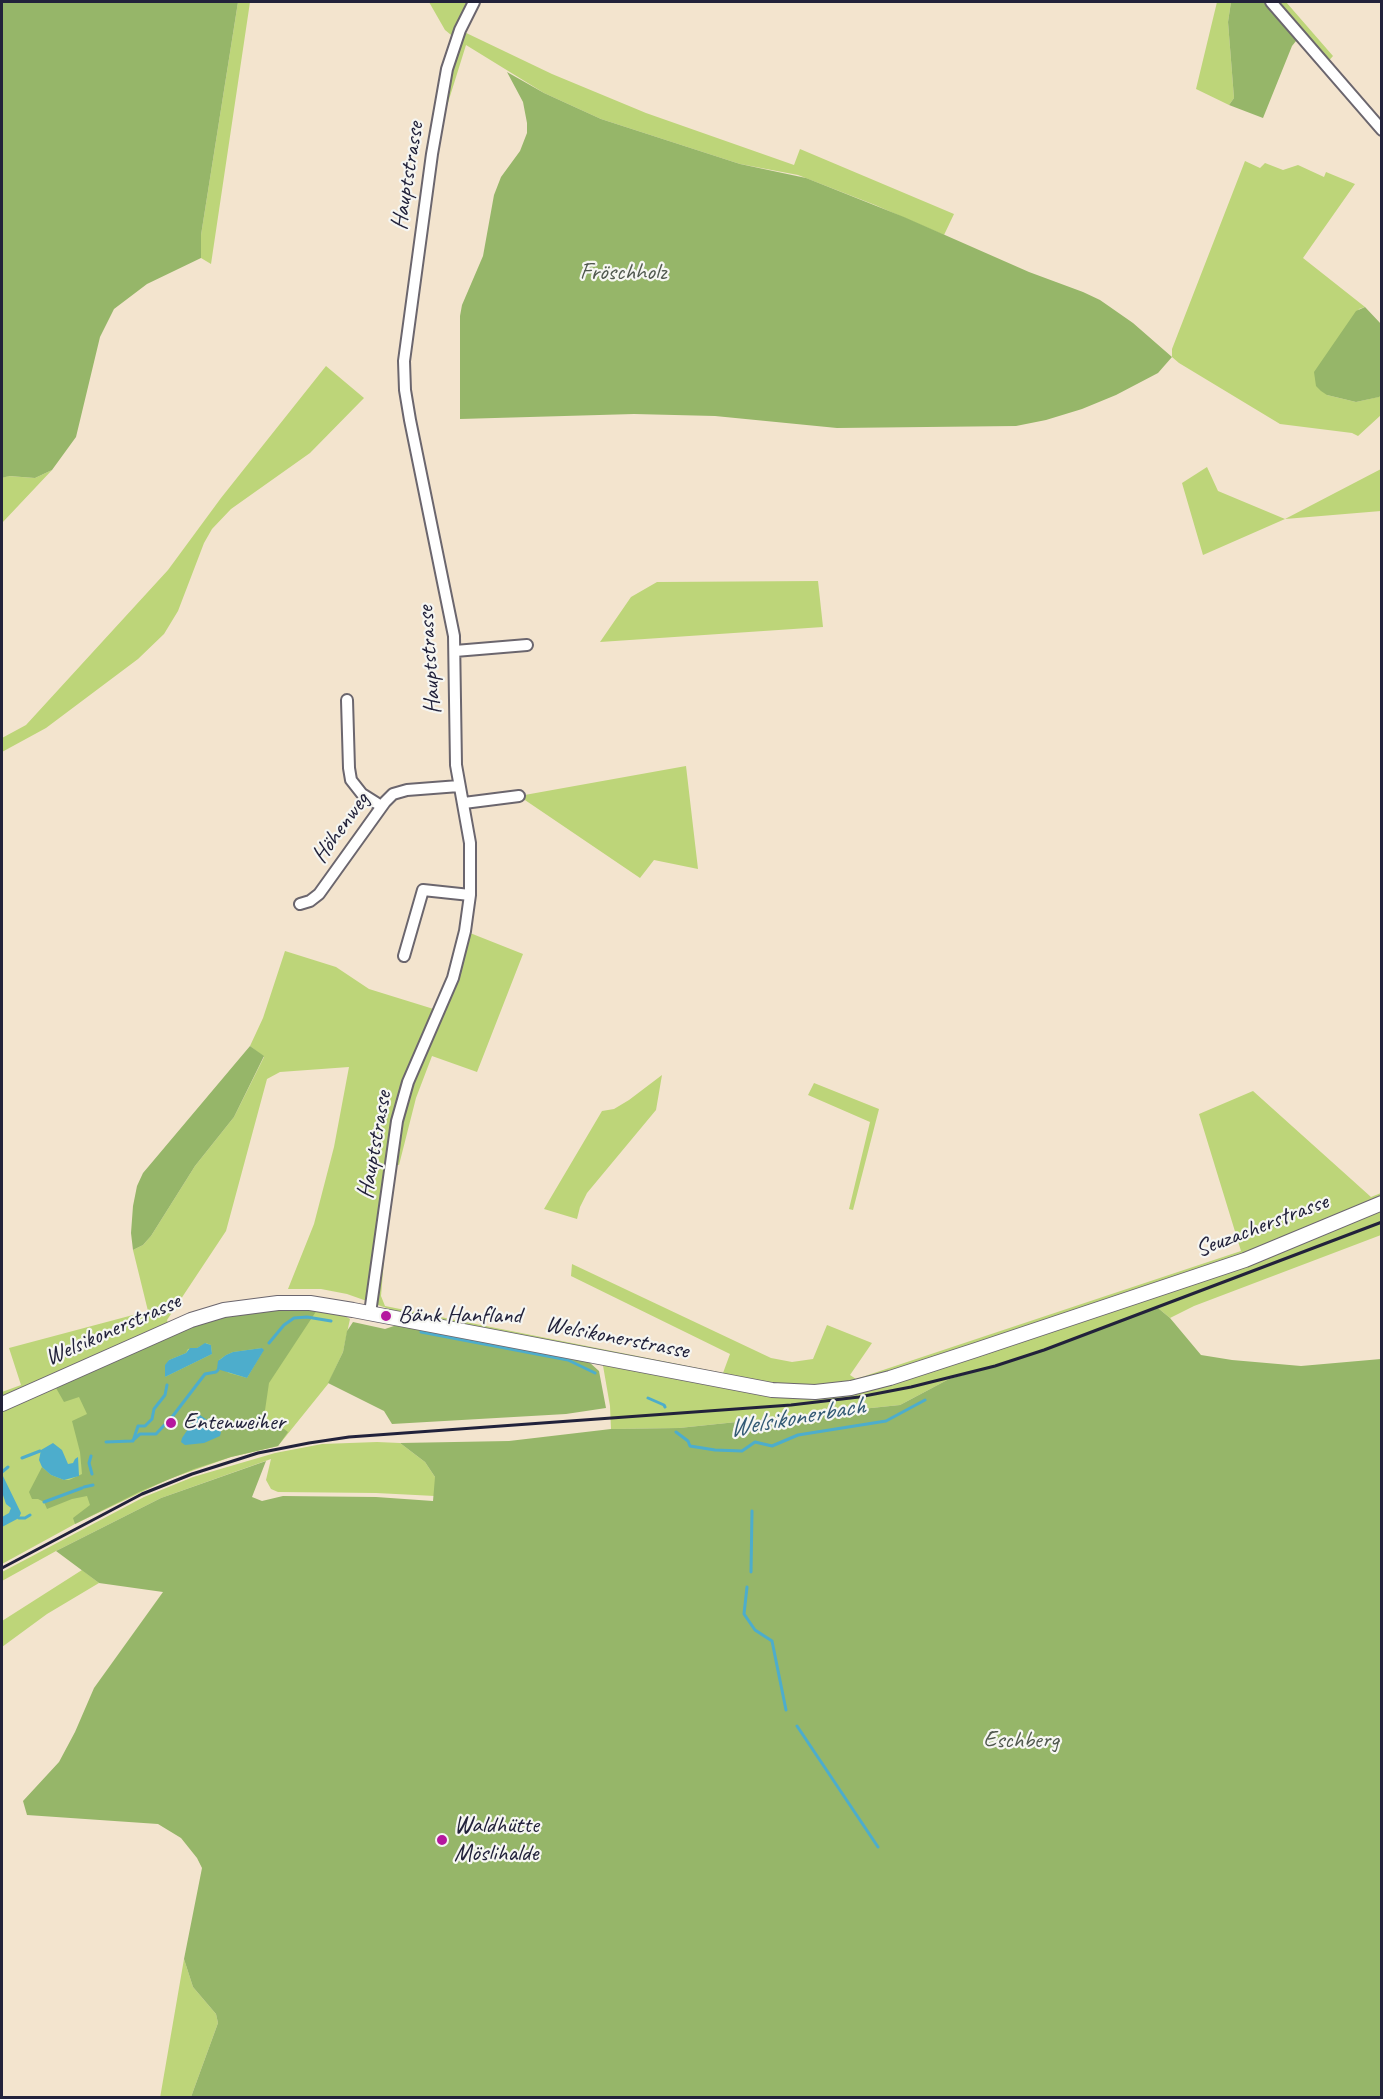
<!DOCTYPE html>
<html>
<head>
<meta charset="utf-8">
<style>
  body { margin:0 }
  #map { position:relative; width:1383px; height:2099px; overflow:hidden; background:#f3e4ce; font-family:Caveat,sans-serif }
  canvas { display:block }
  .frame { position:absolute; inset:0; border:3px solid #22223b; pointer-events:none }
</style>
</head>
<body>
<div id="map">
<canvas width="1383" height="2099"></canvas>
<div class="frame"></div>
</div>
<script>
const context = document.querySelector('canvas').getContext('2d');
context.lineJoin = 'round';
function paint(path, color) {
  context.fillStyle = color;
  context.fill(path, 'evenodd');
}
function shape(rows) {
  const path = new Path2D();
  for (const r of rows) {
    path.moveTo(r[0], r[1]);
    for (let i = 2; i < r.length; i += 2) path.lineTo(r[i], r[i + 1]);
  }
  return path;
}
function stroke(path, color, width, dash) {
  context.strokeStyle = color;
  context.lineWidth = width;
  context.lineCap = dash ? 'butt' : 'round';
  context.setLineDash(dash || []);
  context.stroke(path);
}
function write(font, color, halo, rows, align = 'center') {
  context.font = font + ' Caveat,sans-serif';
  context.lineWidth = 4.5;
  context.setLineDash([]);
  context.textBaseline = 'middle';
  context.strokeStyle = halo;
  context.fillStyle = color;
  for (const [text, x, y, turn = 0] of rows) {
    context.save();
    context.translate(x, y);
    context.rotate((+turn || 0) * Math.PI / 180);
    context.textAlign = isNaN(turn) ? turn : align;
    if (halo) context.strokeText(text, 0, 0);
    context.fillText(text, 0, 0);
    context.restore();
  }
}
paint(shape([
  [238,2,250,2,211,264,201,258,201,235],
  [429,2,474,2,460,30,552,74,646,113,794,165,800,149,954,214,944,235,875,205,798,175,740,164,601,119,544,93,466,45,432,154,456,39,445,30],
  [1217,2,1231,2,1228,22,1234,98,1229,105,1196,89],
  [1271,2,1286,2,1333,56,1325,65],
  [1245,161,1260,168,1265,163,1283,170,1298,165,1324,177,1326,172,1355,184,1303,258,1365,307,1359,309,1327,395,1356,402,1378,397,1381,395,1381,415,1358,436,1352,433,1280,424,1179,363,1172,357,1172,349],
  [326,366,364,398,310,453,231,509,212,529,204,543,178,611,164,634,138,659,46,728,2,752,2,738,26,725,168,570,221,498],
  [1207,467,1218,491,1285,519,1381,469,1381,511,1285,519,1203,555,1182,483],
  [52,470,2,523,2,478,8,476,35,478],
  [818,581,823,627,600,642,631,597,657,582],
  [686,766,698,869,654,860,640,878,519,796],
  [465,931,523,954,477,1072,432,1056,416,1098,399,1165,392,1164,381,1296,385,1306,723,1373,730,1354,571,1276,572,1264,771,1358,792,1362,813,1359,827,1325,872,1343,850,1375,856,1379,1241,1251,1199,1114,1253,1091,1371,1197,1381,1193,1381,1235,1194,1306,1170,1318,1158,1308,995,1366,949,1379,900,1405,679,1428,611,1429,610,1406,601,1354,395,1311,347,1294,321,1289,288,1289,314,1224,334,1147,349,1067,280,1072,267,1079,226,1231,167,1320,170,1328,300,1309,343,1315,350,1319,343,1352,328,1384,278,1446,231,1457,169,1479,75,1524,2,1564,2,1392,21,1385,9,1348,148,1311,133,1250,143,1245,151,1236,195,1166,234,1117,264,1057,250,1046,263,1018,285,951,336,967,369,989,440,1011],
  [662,1075,656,1110,587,1193,580,1207,577,1219,544,1209,602,1111,614,1109,629,1100],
  [814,1083,879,1109,853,1210,849,1209,870,1122,808,1095],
  [377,1442,400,1443,425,1462,435,1477,435,1496,376,1493,278,1492,271,1489,266,1480,271,1459,161,1498,56,1551,2,1581,2,1572,144,1497,193,1477,275,1453,322,1444],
  [82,1570,99,1583,47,1614,2,1647,2,1621],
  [184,1959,193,1987,216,2014,218,2023,191,2097,160,2098]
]), '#bdd579');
paint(shape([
  [2,2,238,2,201,235,201,258,147,284,114,309,100,337,76,437,52,470,35,478,9,476,2,478],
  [1231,2,1271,2,1300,36,1292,46,1263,118,1229,105,1234,98,1228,22],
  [507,72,544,93,601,119,740,164,806,178,904,217,1029,272,1083,292,1100,300,1133,323,1172,357,1158,373,1116,395,1082,409,1046,420,1016,426,837,428,715,416,634,414,460,419,460,316,462,305,483,256,494,195,501,177,520,151,527,133,527,123,523,102],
  [1365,307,1381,324,1381,395,1379,397,1356,402,1327,395,1321,391,1316,386,1314,372,1356,311],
  [250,1046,264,1056,234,1117,195,1166,151,1236,143,1245,133,1250,131,1233,133,1206,137,1186,143,1173],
  [1158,1308,1170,1318,1201,1355,1232,1360,1301,1366,1381,1359,1381,2097,191,2097,218,2023,216,2014,193,1987,184,1959,202,1868,197,1858,181,1838,158,1824,27,1815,23,1801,59,1762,75,1732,94,1688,163,1592,99,1583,56,1551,161,1498,266,1461,252,1497,262,1501,283,1496,376,1497,433,1501,435,1477,425,1462,400,1443,509,1441,611,1429,679,1428,900,1405,949,1379,995,1366],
  [263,1309,317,1310,269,1383,264,1417,272,1426,284,1429,288,1432,278,1446,231,1457,194,1469,141,1491,75,1524,73,1518,90,1505,87,1496,72,1499,47,1509,44,1502,38,1499,32,1499,29,1492,42,1467,51,1475,64,1480,69,1480,82,1474,80,1452,72,1421,87,1414,79,1397,64,1402,52,1381,170,1328,224,1316],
  [206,1343,211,1345,212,1354,165,1377,165,1367,169,1360,186,1353,188,1349,197,1348],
  [262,1348,263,1351,247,1378,229,1373,224,1370,219,1370,219,1360,226,1355,233,1352],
  [353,1322,385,1329,397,1325,589,1362,599,1371,606,1408,566,1414,392,1424,384,1411,328,1383,343,1352,347,1331]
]), '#96b669');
paint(shape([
  [205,1343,211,1345,212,1354,165,1377,165,1365,169,1360,186,1353,190,1348,197,1348],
  [262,1348,264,1350,247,1378,217,1369,218,1361,226,1355,233,1352],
  [200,1415,217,1427,221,1432,220,1436,204,1443,185,1445,181,1442,182,1438,194,1420],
  [53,1443,62,1450,68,1464,73,1463,75,1459,78,1457,79,1476,64,1480,51,1475,42,1467,39,1460,41,1450],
  [2,1474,21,1513,19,1518,2,1527,2,1517,9,1513,11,1508,6,1504,2,1492]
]), '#4dadcc');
stroke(shape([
  [421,1332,568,1360,595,1373],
  [269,1343,284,1325,294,1318,307,1317,331,1321],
  [648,1398,664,1405,665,1407],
  [676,1432,688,1441,690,1446,715,1450,742,1451,755,1442,772,1446,798,1435,886,1421,925,1400],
  [133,1441,138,1426,145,1426,152,1419,154,1409,165,1395,167,1385],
  [106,1442,132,1441,140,1434,156,1434,172,1417,205,1374,216,1372,218,1370],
  [91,1456,89,1463,92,1474],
  [22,1458,40,1451],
  [2,1472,8,1467],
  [84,1487,93,1485],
  [44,1502,82,1488],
  [19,1518,25,1518,30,1515],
  [751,1572,752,1511],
  [747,1587,744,1614,755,1630,772,1641,786,1710],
  [797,1726,878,1847]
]), '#4dadcc', 3);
const minor = shape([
  [1271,2,1382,130],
  [455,651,527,645],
  [347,700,349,768,351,780,362,794,381,806],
  [464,803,519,796],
  [300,904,310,901,319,894,385,802,393,794,407,790,459,786],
  [404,956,423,890,470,895],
  [370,1313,397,1121,408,1082,453,978,465,931,470,895,470,843,456,765,454,636,410,420,405,390,404,361,432,154,447,69,460,30,474,2]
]);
const major = shape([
  [2,1404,191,1320,224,1310,278,1303,310,1303,353,1310,772,1390,815,1392,851,1388,890,1378,976,1350,1245,1260,1382,1203]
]);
stroke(minor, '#6b666e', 14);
stroke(major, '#6b666e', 16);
stroke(minor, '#fff', 10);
stroke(major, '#fff', 14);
stroke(shape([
  [2,1568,142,1494,192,1474,258,1453,309,1443,349,1437,791,1405,859,1397,911,1387,995,1366,1044,1350,1382,1222]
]), '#22223b', 3);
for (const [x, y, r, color] of [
  [386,1316,6,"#b5179e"],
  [171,1423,6,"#b5179e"],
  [442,1840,6,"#b5179e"]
]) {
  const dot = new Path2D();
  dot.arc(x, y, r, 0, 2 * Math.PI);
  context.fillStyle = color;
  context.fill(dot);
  stroke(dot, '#f6f6f2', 2);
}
write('24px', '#22223b', '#f6f6f2', [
  ["Hauptstrasse",408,176,-81],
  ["Hauptstrasse",430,660,-94],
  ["Höhenweg",341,828,-54],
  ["Hauptstrasse",375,1145,-80],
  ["Seuzacherstrasse",1262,1226,-21],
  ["Welsikonerstrasse",113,1330,-24],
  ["Welsikonerstrasse",617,1338,11]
]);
write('24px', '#50584e', '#f6f6f2', [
  ["Fröschholz",623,273],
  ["Eschberg",1021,1741]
]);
write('24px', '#22223b', '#f6f6f2', [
  ["Bänk Hanfland",398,1316],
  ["Entenweiher",183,1423],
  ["Waldhütte",454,1826],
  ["Möslihalde",454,1854]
], 'left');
write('italic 26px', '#335a75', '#f6f6f2', [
  ["Welsikonerbach",797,1418,-10]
]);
</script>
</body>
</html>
